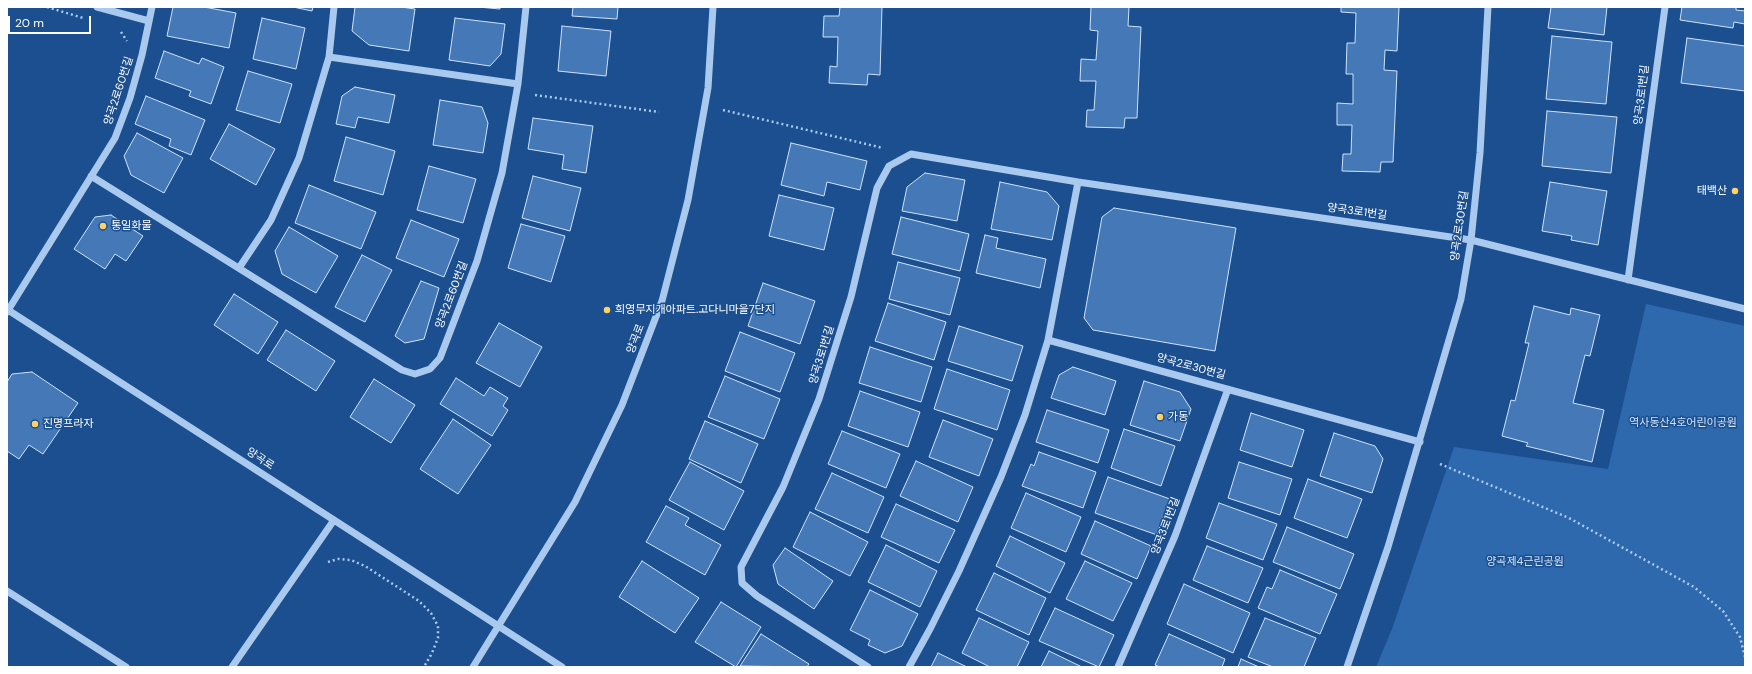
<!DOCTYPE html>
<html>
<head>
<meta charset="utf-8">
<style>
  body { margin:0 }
  #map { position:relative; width:1752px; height:674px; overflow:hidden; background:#1b4f8f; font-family:"DM Sans",sans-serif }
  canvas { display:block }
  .frame { position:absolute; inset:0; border:8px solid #fff; pointer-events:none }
  .scale { position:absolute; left:8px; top:16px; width:83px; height:18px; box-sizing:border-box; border:2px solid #fff; border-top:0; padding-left:5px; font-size:12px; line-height:14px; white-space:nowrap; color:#fff; -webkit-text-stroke:3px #1b4f8f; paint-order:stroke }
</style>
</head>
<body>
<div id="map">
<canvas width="1752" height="674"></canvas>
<div class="frame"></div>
<div class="scale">20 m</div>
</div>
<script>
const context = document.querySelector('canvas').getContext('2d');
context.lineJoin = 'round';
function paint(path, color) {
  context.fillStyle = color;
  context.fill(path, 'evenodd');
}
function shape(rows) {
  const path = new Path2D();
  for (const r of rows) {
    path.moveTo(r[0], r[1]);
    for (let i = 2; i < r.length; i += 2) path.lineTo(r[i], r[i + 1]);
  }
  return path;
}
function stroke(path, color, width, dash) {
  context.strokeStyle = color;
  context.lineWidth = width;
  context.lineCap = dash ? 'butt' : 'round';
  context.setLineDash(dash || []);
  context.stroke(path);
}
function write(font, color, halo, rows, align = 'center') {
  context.font = font + ' "DM Sans","Noto Sans KR",sans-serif';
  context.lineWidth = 3;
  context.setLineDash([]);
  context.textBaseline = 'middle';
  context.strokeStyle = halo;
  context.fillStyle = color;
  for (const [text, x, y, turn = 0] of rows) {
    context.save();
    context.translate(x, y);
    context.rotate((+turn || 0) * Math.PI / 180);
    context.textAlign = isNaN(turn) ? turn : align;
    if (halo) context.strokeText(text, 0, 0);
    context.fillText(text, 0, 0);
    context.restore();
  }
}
paint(shape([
  [1646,304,1745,326,1745,667,1376,667,1392,629,1454,447,1608,469]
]), '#2e69ad');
const building = shape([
  [173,7,204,7,236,13,229,48,167,36,173,7],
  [293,7,313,7,312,11,293,7],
  [355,7,401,7,415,9,409,51,369,45,352,31,355,7],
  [478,7,500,7,500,9,478,7],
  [573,7,618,7,617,19,572,16,573,7],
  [840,7,882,7,880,75,868,74,867,85,829,83,830,66,837,67,838,37,823,37,824,16,839,16,840,7],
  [1091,7,1129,7,1128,26,1141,27,1137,118,1125,118,1124,128,1086,127,1087,110,1094,110,1096,81,1080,81,1081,59,1096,60,1098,31,1090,30,1091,7],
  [1341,7,1399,7,1397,51,1385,50,1384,70,1397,71,1393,162,1381,162,1380,172,1342,171,1343,154,1351,154,1352,125,1337,125,1337,103,1353,104,1353,74,1346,74,1347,43,1355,43,1356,13,1341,12,1341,7],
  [1551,7,1607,7,1604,35,1548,28,1551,7],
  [1682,7,1736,7,1736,10,1745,11,1745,24,1734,22,1733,28,1680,20,1682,7],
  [262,18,305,28,296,69,253,59,262,18],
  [455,18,505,24,501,54,490,66,449,60,455,18],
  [562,26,611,31,606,76,558,71,562,26],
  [1552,36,1612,42,1606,104,1546,99,1552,36],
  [1687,38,1745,46,1745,91,1681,83,1687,38],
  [164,51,199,64,202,58,224,67,211,104,189,96,191,91,155,78,164,51],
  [248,71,292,84,280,123,236,110,248,71],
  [355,87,395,95,389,123,358,117,355,128,336,124,342,96,355,87],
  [146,96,205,120,191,155,169,146,171,139,135,124,146,96],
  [440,100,482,107,488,123,483,153,433,145,440,100],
  [1547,111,1617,117,1611,173,1542,166,1547,111],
  [533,118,593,126,586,173,562,169,564,155,528,149,533,118],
  [229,124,275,149,256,185,210,159,229,124],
  [137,133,183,158,164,193,131,175,124,156,137,133],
  [346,137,395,151,383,195,334,181,346,137],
  [791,143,867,161,860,190,827,182,824,196,781,185,791,143],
  [429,166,476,179,463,223,417,210,429,166],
  [925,173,965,180,957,221,902,211,907,187,925,173],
  [533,176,581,188,570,231,522,218,533,176],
  [1000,182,1047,192,1059,206,1052,240,991,229,1000,182],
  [1550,182,1607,191,1598,245,1571,240,1572,236,1542,231,1550,182],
  [309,185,376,212,361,249,295,223,309,185],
  [779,195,834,208,824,250,769,236,779,195],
  [1114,208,1236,228,1215,351,1093,330,1084,318,1102,217,1114,208],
  [111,215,143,236,126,261,115,254,105,269,74,249,95,217,111,215],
  [901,217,969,234,960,271,892,254,901,217],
  [411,220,459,239,444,277,396,258,411,220],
  [521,224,565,236,551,282,508,268,521,224],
  [289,227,338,256,316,293,282,274,275,251,289,227],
  [985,235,998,238,996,248,1046,259,1040,288,976,273,985,235],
  [362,255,392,270,365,322,335,307,362,255],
  [898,262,960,278,950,315,889,299,898,262],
  [421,281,439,288,424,339,405,343,395,336,421,281],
  [763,283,815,301,800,344,748,326,763,283],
  [234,294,278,322,258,354,214,325,234,294],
  [888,303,946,322,934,360,875,341,888,303],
  [1534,306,1570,315,1571,308,1600,315,1590,356,1585,355,1573,403,1604,410,1592,462,1526,446,1528,443,1502,436,1511,400,1515,401,1529,343,1525,343,1534,306],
  [499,323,542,347,520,387,476,363,499,323],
  [959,326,1023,346,1012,381,948,361,959,326],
  [286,330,335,361,316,391,267,360,286,330],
  [740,332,795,353,780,392,725,371,740,332],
  [870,347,932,367,921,402,859,383,870,347],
  [1073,367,1116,381,1105,415,1051,398,1059,375,1073,367],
  [947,369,1010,390,997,430,934,409,947,369],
  [32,372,78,403,43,454,29,445,19,459,7,451,7,382,12,374,32,372],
  [725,376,780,399,764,439,708,417,725,376],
  [456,378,484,396,490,387,508,398,503,406,508,410,492,436,440,404,456,378],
  [374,379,415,405,391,443,350,417,374,379],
  [1144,381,1180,392,1191,409,1180,441,1130,425,1144,381],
  [860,391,920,412,908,447,848,426,860,391],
  [1047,410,1109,430,1098,463,1036,442,1047,410],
  [1251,413,1304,430,1292,467,1240,450,1251,413],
  [453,419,491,445,458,494,420,469,453,419],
  [943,420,993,439,979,476,929,457,943,420],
  [705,421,758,444,741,483,689,459,705,421],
  [1124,429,1175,446,1161,486,1111,468,1124,429],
  [842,431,900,454,886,488,828,464,842,431],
  [1334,433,1375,446,1383,459,1372,493,1320,476,1334,433],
  [1039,452,1096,472,1083,508,1022,486,1031,464,1034,466,1039,452],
  [916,461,973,487,958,522,900,496,916,461],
  [690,462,744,491,724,530,669,500,690,462],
  [1239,462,1292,479,1280,515,1228,498,1239,462],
  [832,473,884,497,868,533,815,509,832,473],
  [1108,477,1170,499,1157,535,1095,513,1108,477],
  [1308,479,1362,499,1347,538,1294,518,1308,479],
  [1026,493,1081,517,1066,552,1011,528,1026,493],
  [1219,503,1277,524,1263,560,1206,538,1219,503],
  [896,504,955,530,939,563,881,537,896,504],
  [666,506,689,518,685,525,721,545,705,575,646,542,666,506],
  [810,512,868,542,850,576,793,547,810,512],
  [1095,521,1151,546,1137,579,1081,554,1095,521],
  [1287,527,1354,554,1340,589,1273,562,1287,527],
  [1010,536,1065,563,1050,593,996,566,1010,536],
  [886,545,937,571,920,607,868,582,886,545],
  [1207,546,1263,568,1248,603,1193,580,1207,546],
  [785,548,833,581,814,609,778,584,773,565,785,548],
  [642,561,699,598,675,633,619,597,642,561],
  [1085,561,1132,583,1113,621,1066,599,1085,561],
  [1280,570,1337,594,1320,634,1258,608,1267,587,1272,589,1280,570],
  [994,573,1046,598,1029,635,976,610,994,573],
  [1184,584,1250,613,1233,653,1167,624,1184,584],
  [870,590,918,614,902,646,885,653,868,645,870,640,850,630,870,590],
  [721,602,761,627,736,667,695,642,721,602],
  [1055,608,1114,635,1099,667,1039,641,1055,608],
  [979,618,1029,642,1017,667,990,667,962,653,979,618],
  [1265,618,1316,638,1304,667,1273,667,1248,657,1265,618],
  [761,634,809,664,807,667,740,666,761,634],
  [1169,634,1225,659,1222,667,1160,667,1155,665,1169,634],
  [1049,651,1082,667,1041,667,1049,651],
  [938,653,967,667,931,667,938,653],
  [1241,659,1259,667,1238,667,1241,659]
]);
paint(building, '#4478b7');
stroke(building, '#cfe3fa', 1);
stroke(shape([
  [47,7,83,18],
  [121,32,127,41],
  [535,95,659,112],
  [723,110,883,148],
  [1440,464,1569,518,1694,587,1723,611,1740,637,1745,657],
  [328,562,338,559,351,560,365,566,419,601,431,613,438,626,438,638,432,653,424,667]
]), '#a9c9ee', 2.5, [2, 3]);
stroke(shape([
  [97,7,149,21],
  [329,57,518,84],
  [91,176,402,370,415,374,430,369,440,358,477,261,502,173,518,84,526,7],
  [239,268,271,220,299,158,329,57,334,7],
  [1628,280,1665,7],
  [8,310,562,667],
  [7,312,115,138,130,98,142,55,152,7],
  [1048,340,1420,442],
  [7,591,126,667],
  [232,667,334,520],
  [473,667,575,502,622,405,662,301,688,200,708,88,713,7],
  [868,667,757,596,742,583,741,567,783,487,819,399,851,297,877,188,889,166,911,154,1078,182,1471,240,1745,309],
  [909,667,930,629,959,571,1001,477,1025,415,1048,340,1078,182],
  [1118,667,1175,536,1228,389],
  [1347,667,1388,547,1461,299,1471,240,1480,153,1488,7]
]), '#a9c9ee', 7);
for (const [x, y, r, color] of [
  [1735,191,4,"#ffd166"],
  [103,226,4,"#ffd166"],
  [607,310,4,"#ffd166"],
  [1160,417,4,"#ffd166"],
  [35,424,4,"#ffd166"]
]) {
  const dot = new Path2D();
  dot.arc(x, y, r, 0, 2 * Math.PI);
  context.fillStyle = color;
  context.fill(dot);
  stroke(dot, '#1b4f8f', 1.5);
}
write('11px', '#fff', '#1b4f8f', [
  ["양곡2로60번길",119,91,-72],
  ["양곡3로1번길",1642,95,-83],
  ["양곡3로1번길",1357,212,8],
  ["양곡2로30번길",1460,226,-82],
  ["양곡2로60번길",452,295,-69],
  ["양곡로",636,339,-69],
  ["양곡3로1번길",822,355,-73],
  ["양곡2로30번길",1191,367,15],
  ["양곡로",260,459,33],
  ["양곡3로1번길",1166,526,-69]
]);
write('11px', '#fff', '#1b4f8f', [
  ["태백산",1727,191,"right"],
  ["통일화물",111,226],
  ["희영무지개아파트.고다니마을7단지",615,310],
  ["가동",1168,417],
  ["진명프라자",43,424]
], 'left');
write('11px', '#cfe3fa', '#1b4f8f', [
  ["역사동산4호어린이공원",1683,423],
  ["양곡제4근린공원",1525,562]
]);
</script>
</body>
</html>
